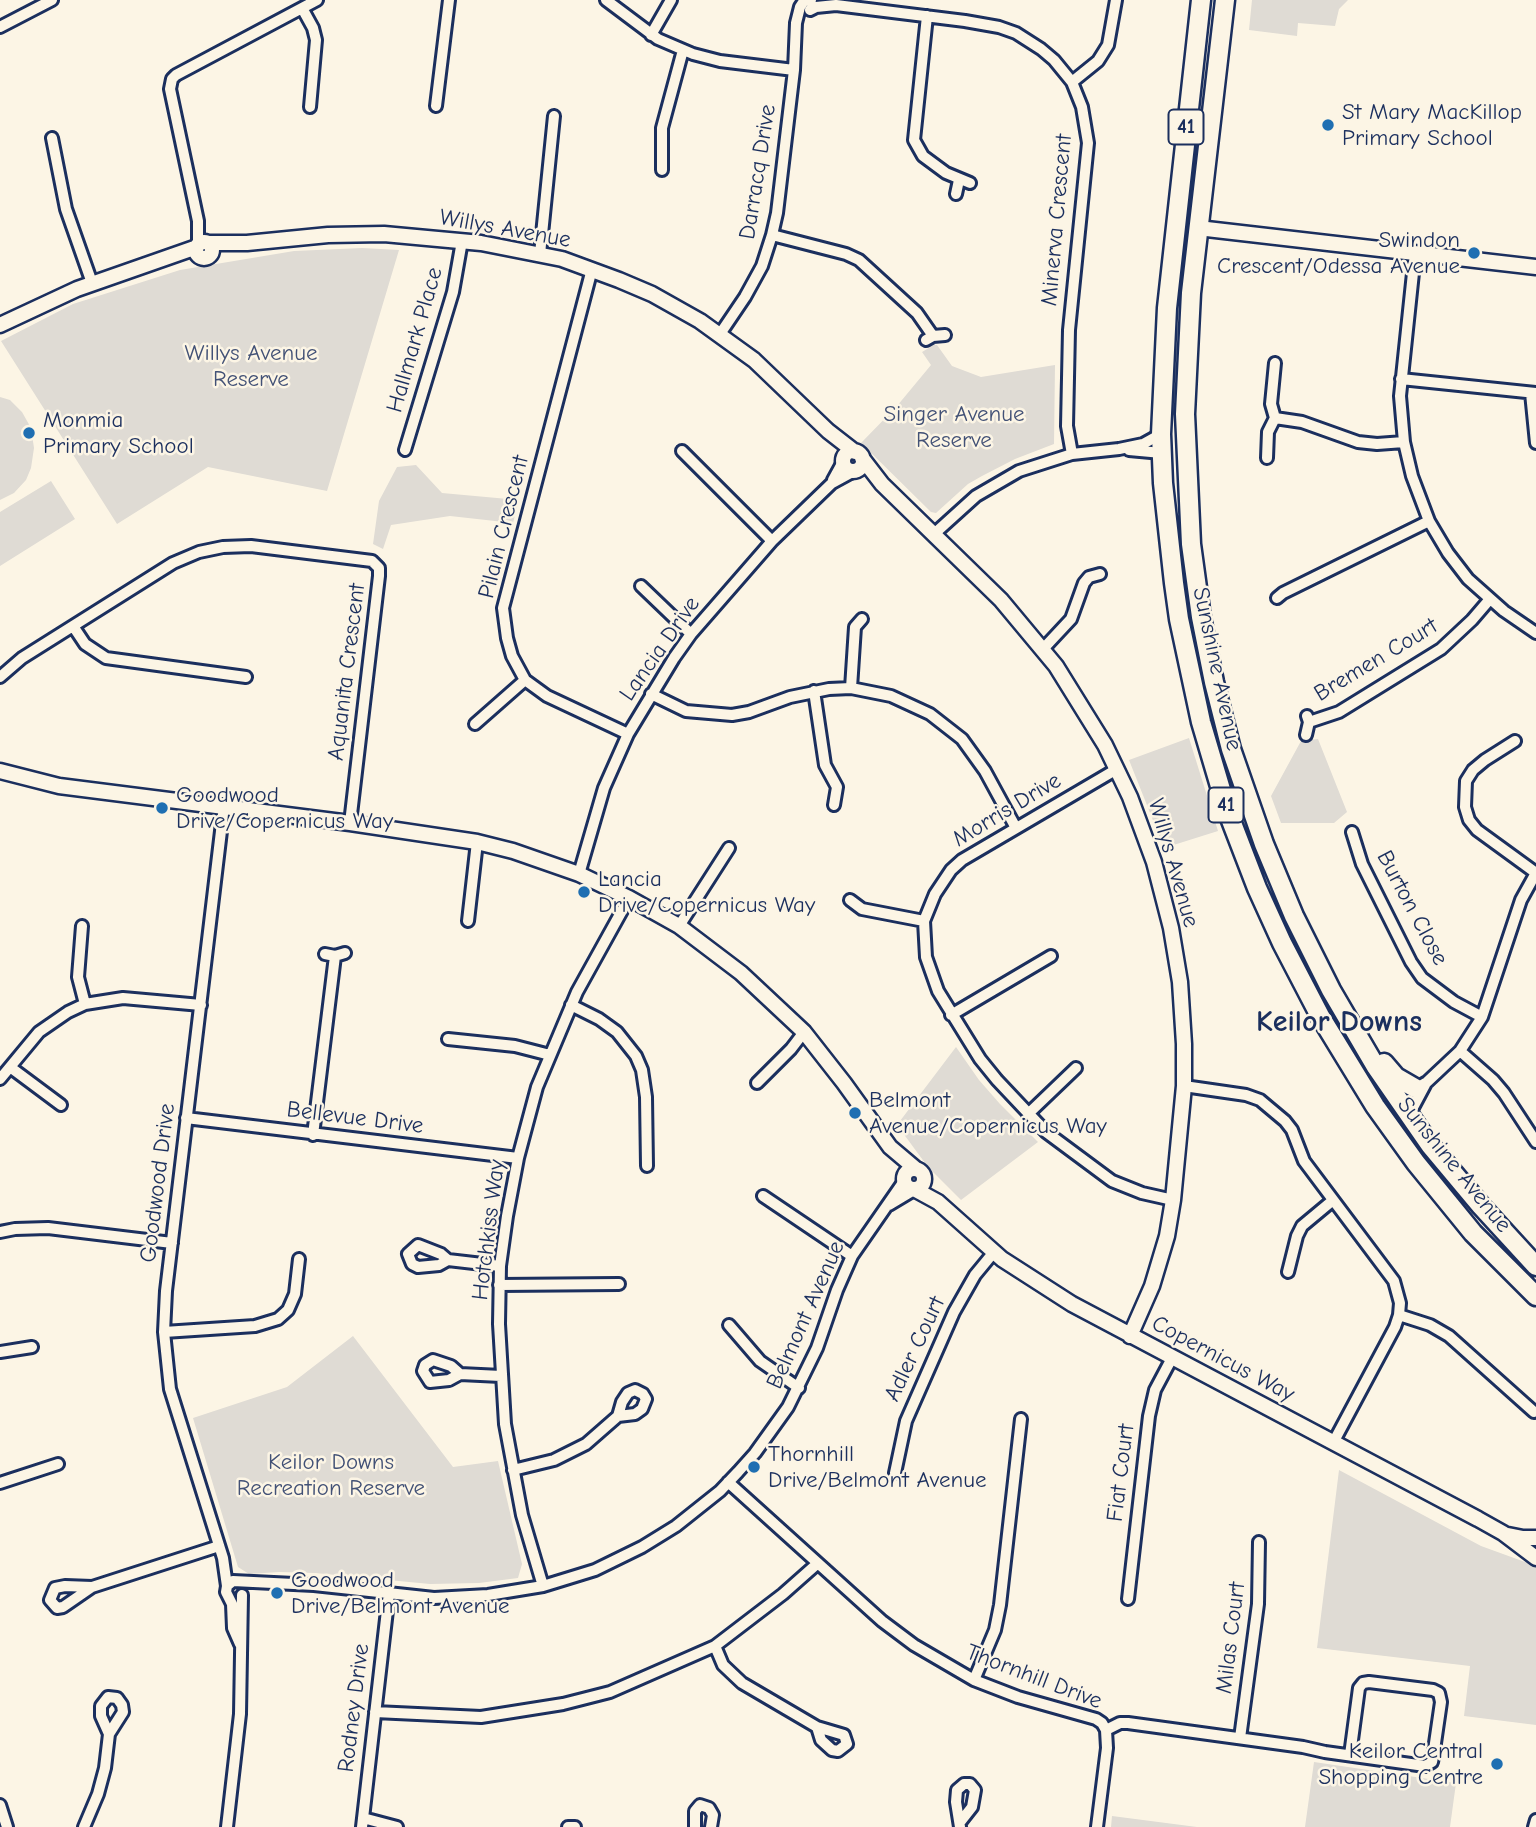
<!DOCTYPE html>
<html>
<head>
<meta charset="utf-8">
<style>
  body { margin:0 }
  canvas { display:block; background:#fcf5e5 }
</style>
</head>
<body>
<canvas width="1536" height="1827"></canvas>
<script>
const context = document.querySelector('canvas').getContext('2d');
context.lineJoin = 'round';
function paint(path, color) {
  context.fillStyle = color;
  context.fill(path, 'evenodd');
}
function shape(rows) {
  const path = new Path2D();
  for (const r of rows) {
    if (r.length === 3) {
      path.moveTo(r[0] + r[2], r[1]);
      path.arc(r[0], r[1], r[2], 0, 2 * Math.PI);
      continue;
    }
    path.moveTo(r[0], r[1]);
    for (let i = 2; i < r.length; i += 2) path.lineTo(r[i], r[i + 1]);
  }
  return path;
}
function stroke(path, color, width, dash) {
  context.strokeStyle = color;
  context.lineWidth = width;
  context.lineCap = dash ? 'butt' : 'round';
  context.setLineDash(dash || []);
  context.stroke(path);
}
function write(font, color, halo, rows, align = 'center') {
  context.font = font + ' "Comic Neue",sans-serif';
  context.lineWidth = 5;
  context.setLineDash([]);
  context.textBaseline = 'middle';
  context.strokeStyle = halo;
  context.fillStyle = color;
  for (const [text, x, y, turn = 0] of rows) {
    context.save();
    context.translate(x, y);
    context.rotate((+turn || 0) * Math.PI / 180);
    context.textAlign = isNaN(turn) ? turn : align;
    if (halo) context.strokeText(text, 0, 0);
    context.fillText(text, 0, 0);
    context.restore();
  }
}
paint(shape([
  [1252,0,1348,0,1339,9,1335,26,1298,23,1297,36,1249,30],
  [362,248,399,250,327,491,208,467,117,524,1,341,73,304,180,270,294,251],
  [934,345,937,345,952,366,981,377,1055,365,1054,444,1015,459,982,476,968,484,936,513,931,512,861,443,897,406,931,365,922,352],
  [0,397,10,400,22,412,31,428,34,448,31,468,26,480,14,493,0,500],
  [416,465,442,493,519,500,513,523,450,516,391,525,383,549,373,544,379,501,397,467],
  [51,481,75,519,0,566,0,512],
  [1189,738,1218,831,1164,848,1129,760],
  [1318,739,1347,812,1334,823,1281,823,1271,796,1301,741],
  [956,1047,979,1080,1000,1104,1038,1142,961,1200,928,1167,897,1125],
  [353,1336,453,1467,498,1461,522,1564,518,1578,479,1583,430,1584,315,1573,279,1572,249,1574,238,1567,193,1418,287,1387],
  [1339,1470,1481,1546,1536,1566,1536,1725,1464,1716,1470,1666,1317,1648],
  [1314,1762,1456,1783,1450,1827,1305,1827],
  [1112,1816,1197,1827,1111,1827]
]), '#dfdbd4');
const minor = shape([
  [606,0,658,39,693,54,720,61,794,70],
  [302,8,313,28,316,40,310,107],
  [810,10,816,7,836,5,965,21,999,27,1016,33,1041,49,1054,60,1072,82,1082,107,1088,143,1069,330,1067,426,1072,454],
  [927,16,914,140,923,156,946,173,970,183],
  [0,27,52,0],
  [651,35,671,0],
  [1072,82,1098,61,1108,45,1116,0],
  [436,106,449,0],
  [52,138,66,209,92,283],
  [662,170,662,128,683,50],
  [956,194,959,180],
  [772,235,846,254,859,260,917,313,933,336],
  [198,245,198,221,170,89,172,79,176,75,317,0],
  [540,254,554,116],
  [1415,254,1400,396,1404,442,1412,476,1429,521,1448,553,1468,579,1504,611,1536,633],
  [592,269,503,608,507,638,512,656,525,680,547,696,628,734],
  [720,334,745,297,762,266,772,235,777,213,794,70,796,23,800,7,804,1,811,0],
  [926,340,933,336,945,335],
  [1401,379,1536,393],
  [1531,393,1536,443],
  [1275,418,1302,422,1358,442,1377,444,1404,442],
  [1275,418,1271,404,1275,363],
  [405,450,453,292,462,241],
  [1129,450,1162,453],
  [682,451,772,541],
  [1267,458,1268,432,1275,418],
  [833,480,844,460],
  [934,534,976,496,1019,471,1072,454,1119,449,1143,444,1161,434],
  [641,586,691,634],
  [1277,598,1283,593,1429,521],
  [73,626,85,644,106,658,246,677],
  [1043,649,1071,619,1084,583,1089,577,1100,574],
  [0,677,22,658,173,563,199,552,223,547,251,546,372,561,379,568,379,576,350,823],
  [851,688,855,627,862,619],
  [814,691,825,765,837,787,834,805],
  [651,694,686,711,732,715,749,712,790,697,829,689,851,688,891,696,930,714,962,739,985,771,1016,828],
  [1309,722,1339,712,1441,649,1472,620,1490,599],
  [475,724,525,680],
  [1306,735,1309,722,1307,716],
  [1515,741,1485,760,1473,770,1466,781,1465,807,1469,820,1477,830,1536,873],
  [1117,769,962,860,951,870,935,894,924,921,926,957,938,991,980,1059,997,1080,1046,1132,1112,1181,1142,1193,1173,1200],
  [224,806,166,1291,164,1332,170,1389,223,1558,227,1586],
  [1352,832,1362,864,1411,962,1422,978,1454,1002,1482,1017],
  [579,874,604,788,628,734,674,658,691,634,772,541,832,483,854,471],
  [850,900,862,909,924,921],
  [468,921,477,842],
  [82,926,78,977,85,1004],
  [679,926,729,848],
  [325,954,335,956,345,953],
  [571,1005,599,1019,617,1032,636,1056,642,1070,646,1097,647,1166],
  [951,1015,1051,956],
  [448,1039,515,1046,550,1055],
  [1460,1051,1493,1080,1504,1093,1536,1142],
  [10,1067,61,1105],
  [0,1079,39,1032,68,1012,85,1004,123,998,201,1005],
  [757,1083,791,1049,804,1032],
  [1184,1086,1246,1095,1260,1100,1285,1121,1292,1130,1304,1161,1394,1281,1400,1303,1399,1315,1395,1327,1333,1443],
  [1413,1090,1427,1082,1460,1051,1482,1017,1521,900,1536,873],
  [1028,1114,1076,1068],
  [1409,1115,1425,1085],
  [186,1118,518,1158],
  [313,1135,335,956],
  [763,1196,852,1256],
  [889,1205,914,1190],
  [0,1232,15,1229,48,1228,172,1243],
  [448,1260,439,1265,418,1267,412,1264,408,1254,418,1245,441,1254,448,1260,500,1266],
  [1288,1272,1297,1236,1302,1226,1332,1201],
  [499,1285,619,1284],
  [1399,1315,1430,1325,1449,1336,1534,1412],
  [729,1325,760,1361,799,1388],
  [164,1332,255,1326,278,1319,288,1310,295,1294,299,1259],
  [0,1352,32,1347],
  [460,1374,451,1366,433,1360,425,1365,423,1371,430,1382,449,1380,460,1374,501,1376],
  [513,1470,554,1460,586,1444,618,1416,622,1402,628,1393,635,1390,643,1394,646,1399,642,1409,635,1414,618,1416],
  [895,1473,906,1421,954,1312,975,1275,994,1252],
  [728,1482,882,1621,914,1645,974,1680,1018,1697,1096,1719,1102,1723,1106,1730,1107,1748,1097,1827],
  [0,1483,58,1464],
  [543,1586,522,1515,505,1424,499,1324,500,1266,507,1216,518,1158,537,1087,577,992,629,898],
  [92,1587,63,1607,57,1608,50,1600,55,1588,65,1586,92,1587,219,1546],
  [1128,1599,1149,1416,1155,1390,1172,1358],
  [240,1644,233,1628,232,1604,226,1592,227,1586,233,1581,314,1585,434,1598,488,1595,543,1586,595,1570,642,1547,676,1526,720,1491,738,1472,755,1453,788,1407,817,1348,837,1290,852,1256,904,1181],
  [715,1646,723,1665,742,1683,817,1727,844,1735,847,1744,838,1751,832,1750,821,1740,817,1727],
  [974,1680,995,1630,1000,1605,1021,1419],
  [375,1712,481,1717,563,1704,610,1692,715,1646,783,1594,818,1563],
  [1106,1730,1120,1723,1128,1723,1303,1747,1325,1752,1425,1766,1432,1762,1433,1757,1441,1702,1439,1693,1433,1690,1369,1682,1363,1683,1359,1688,1350,1755],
  [1240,1738,1258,1604,1259,1542],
  [0,1805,7,1827],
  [363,1818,397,1827],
  [84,1827,98,1794,105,1768,109,1734,123,1712,122,1705,117,1698,108,1697,101,1706,101,1716,109,1734],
  [227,1827,240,1714,242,1595],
  [362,1827,389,1593],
  [568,1827,575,1827],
  [695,1827,695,1811,700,1805,709,1808,713,1815,711,1827],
  [960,1827,956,1802,957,1790,964,1784,970,1784,975,1790,972,1807,961,1821],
  [1534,1827,1536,1820]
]);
const tertiary = shape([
  [1198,228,1536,267],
  [204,250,8],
  [209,243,247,243,328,235,384,234,481,243,562,259,619,280,652,294,700,321,754,360,828,431,855,452],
  [0,325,77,289,197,247],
  [853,461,10],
  [862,458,882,484,1001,600,1056,666,1105,745,1130,797,1154,862,1171,928,1180,982,1184,1044,1184,1086,1173,1200,1167,1236,1152,1286,1130,1336],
  [0,771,59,786,350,823,477,842,513,851,579,874,629,898,679,926,741,973,804,1032,844,1083,890,1147,916,1169],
  [914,1179,10],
  [916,1190,938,1202,1002,1259,1072,1304,1478,1519,1503,1533,1536,1558],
  [1508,1535,1523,1538,1536,1538]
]);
const primary = shape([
  [1201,0,1167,308,1161,434,1163,483,1174,583,1179,619,1201,722,1227,810,1257,888,1282,943,1320,1016,1375,1106,1416,1163,1473,1233,1536,1296],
  [1225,0,1191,293,1185,414,1191,544,1201,617,1214,682,1231,749,1264,844,1294,916,1331,990,1376,1067,1430,1145,1481,1206,1536,1266],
  [1384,1063,1396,1077,1415,1088]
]);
stroke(minor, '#1b2f5e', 16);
stroke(tertiary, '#1b2f5e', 19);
stroke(primary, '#1b2f5e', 23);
stroke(minor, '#fcf5e5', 10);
stroke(tertiary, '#fcf5e5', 14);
stroke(primary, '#fcf5e5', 18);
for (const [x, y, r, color] of [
  [1328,125,7,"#1f6fb2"],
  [1474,253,7,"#1f6fb2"],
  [29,433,7,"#1f6fb2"],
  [162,808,7,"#1f6fb2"],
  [584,892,7,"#1f6fb2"],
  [855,1113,7,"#1f6fb2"],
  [754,1467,7,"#1f6fb2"],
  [277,1593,7,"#1f6fb2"],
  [1497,1764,7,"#1f6fb2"]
]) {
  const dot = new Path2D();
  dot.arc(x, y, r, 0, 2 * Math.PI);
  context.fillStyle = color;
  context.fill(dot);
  stroke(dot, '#fcf5e5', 2.5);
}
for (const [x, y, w] of [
  [1186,127,35],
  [1226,805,35]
]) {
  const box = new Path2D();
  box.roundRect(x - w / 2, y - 17.5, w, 35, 5);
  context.fillStyle = '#fcf5e5';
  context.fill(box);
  stroke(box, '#1b2f5e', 2);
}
write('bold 21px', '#1b2f5e', null, [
  ["41",1186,127],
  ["41",1226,805]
]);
write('23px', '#1b2f5e', '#fcf5e5', [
  ["St Mary MacKillop",1342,112],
  ["Primary School",1342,138],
  ["Swindon",1460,240,"right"],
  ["Crescent/Odessa Avenue",1460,266,"right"],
  ["Monmia",43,420],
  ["Primary School",43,446],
  ["Goodwood",176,795],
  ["Drive/Copernicus Way",176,821],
  ["Lancia",598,879],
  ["Drive/Copernicus Way",598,905],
  ["Belmont",869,1100],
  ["Avenue/Copernicus Way",869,1126],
  ["Thornhill",768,1454],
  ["Drive/Belmont Avenue",768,1480],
  ["Goodwood",291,1580],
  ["Drive/Belmont Avenue",291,1606],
  ["Keilor Central",1483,1751,"right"],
  ["Shopping Centre",1483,1777,"right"]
], 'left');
write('23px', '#1b2f5e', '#fcf5e5', [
  ["Darracq Drive",758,172,-81],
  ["Minerva Crescent",1057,220,-85],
  ["Willys Avenue",505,229,10],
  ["Hallmark Place",415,340,-74],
  ["Pilain Crescent",504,527,-76],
  ["Lancia Drive",660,649,-55],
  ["Bremen Court",1376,660,-31],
  ["Sunshine Avenue",1217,669,78],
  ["Aquanita Crescent",347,672,-83],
  ["Morris Drive",1007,810,-31],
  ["Willys Avenue",1173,863,74],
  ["Burton Close",1412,908,62],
  ["Bellevue Drive",355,1118,7],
  ["Sunshine Avenue",1454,1165,51],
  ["Goodwood Drive",158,1183,-83],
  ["Hotchkiss Way",489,1230,-83],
  ["Belmont Avenue",806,1315,-66],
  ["Adler Court",915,1349,-65],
  ["Copernicus Way",1223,1359,28],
  ["Fiat Court",1121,1473,-83],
  ["Milas Court",1231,1638,-83],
  ["Thornhill Drive",1034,1677,21],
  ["Rodney Drive",354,1708,-83]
]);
write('23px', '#425176', '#fcf5e5', [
  ["Willys Avenue",251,353],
  ["Reserve",251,379],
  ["Singer Avenue",954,414],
  ["Reserve",954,440],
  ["Keilor Downs",331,1462],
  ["Recreation Reserve",331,1488]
]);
write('bold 30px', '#1b2f5e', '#fcf5e5', [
  ["Keilor Downs",1339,1023]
]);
</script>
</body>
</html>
